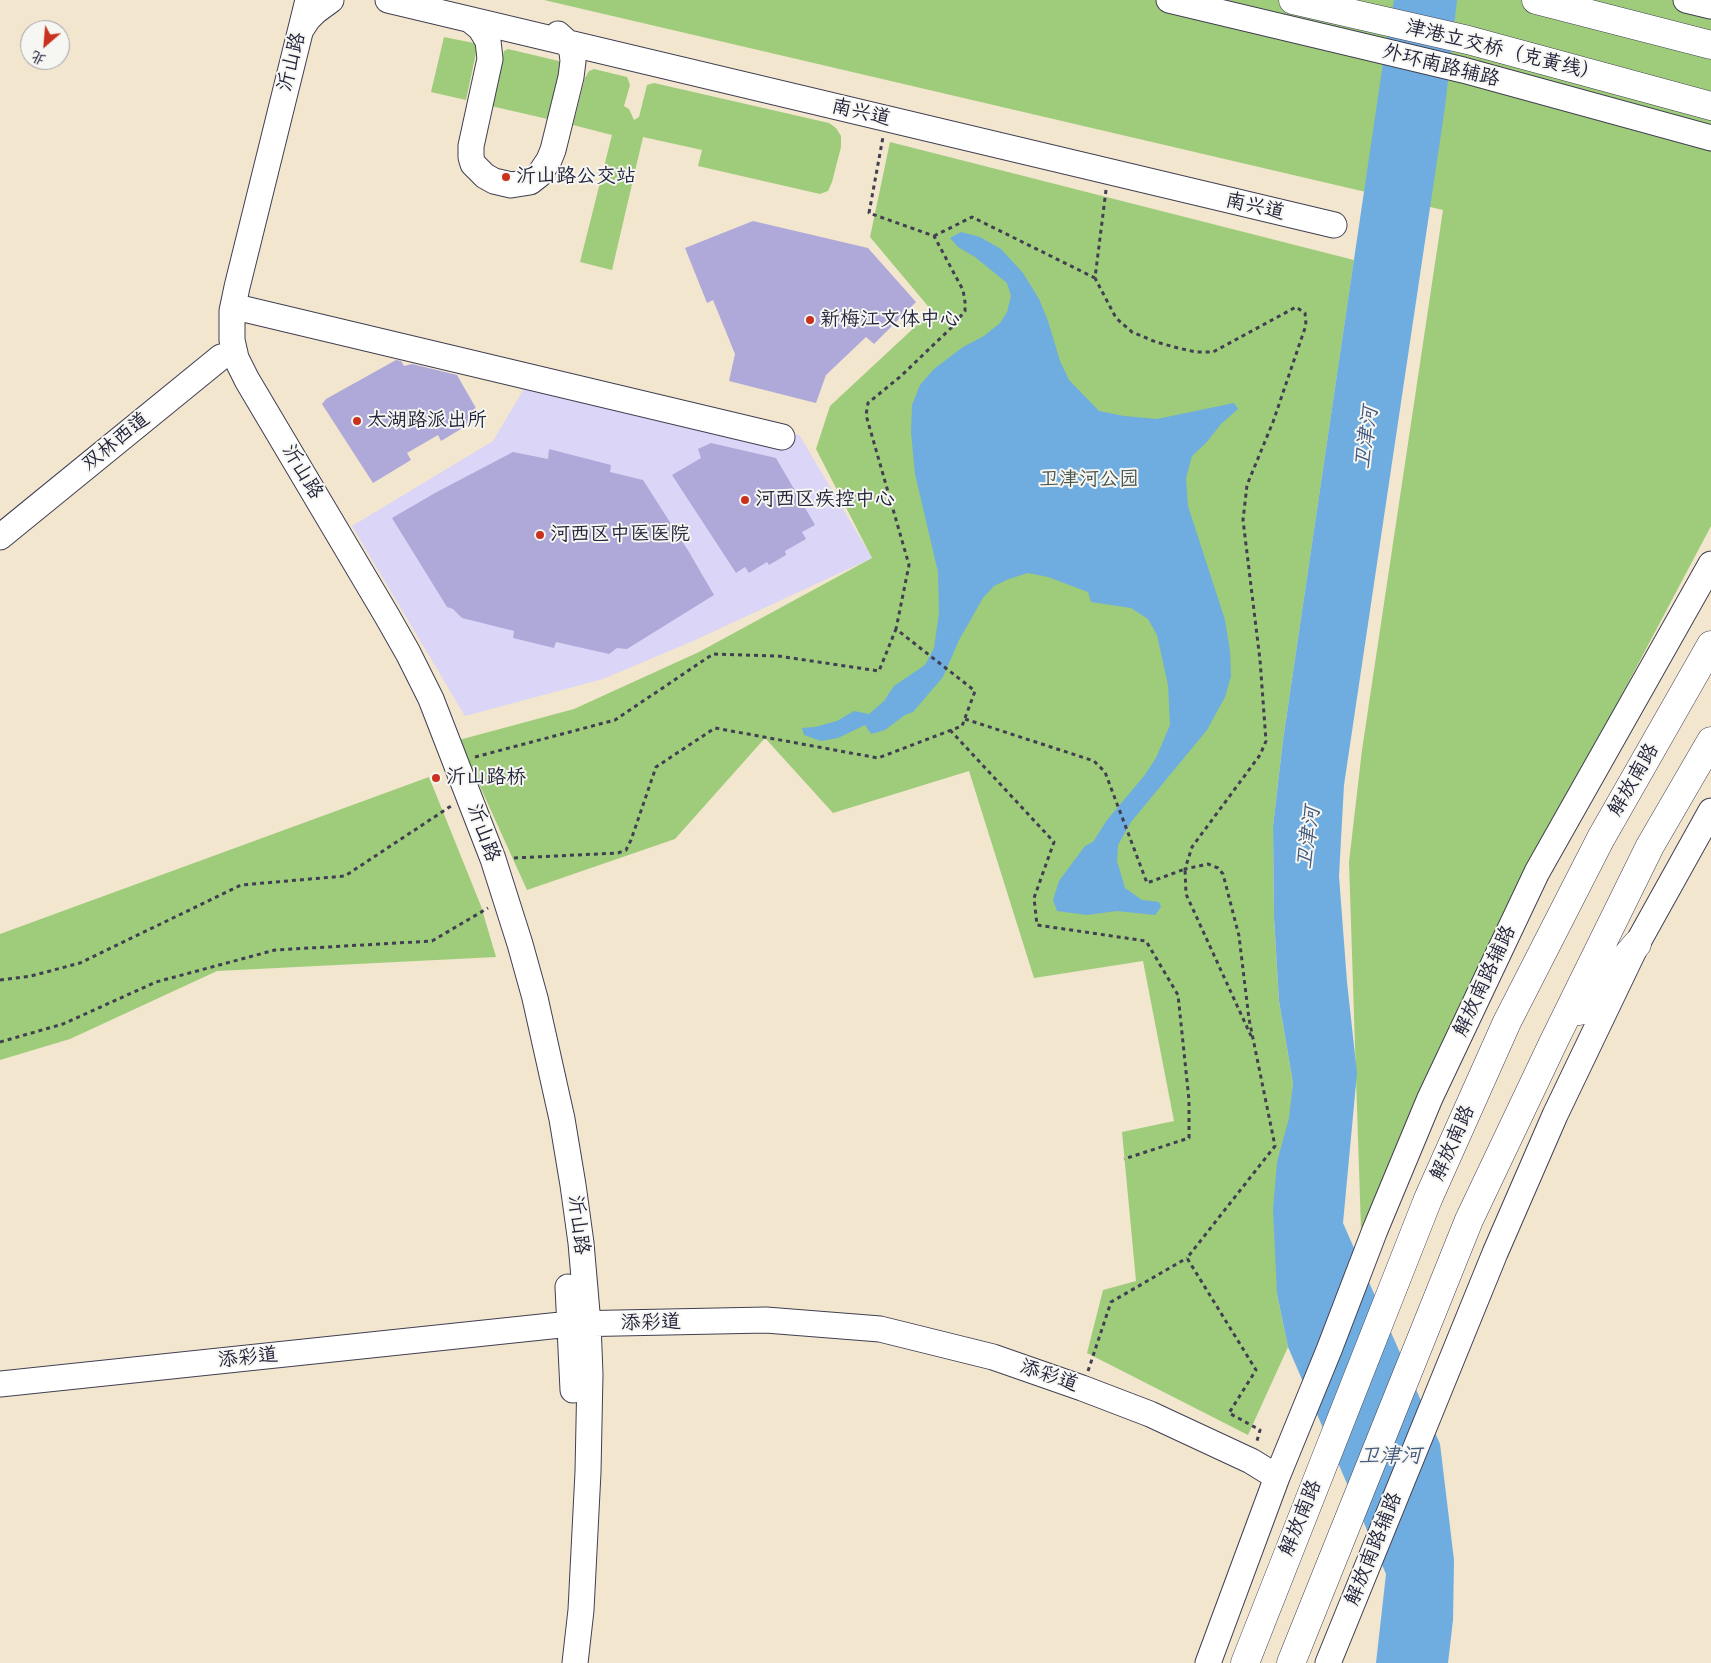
<!DOCTYPE html>
<html>
<head>
<meta charset="utf-8">
<style>
  body { margin:0 }
  #map { position:relative; width:1711px; height:1663px; overflow:hidden; background:#f2e6cf; font-family:Caveat,"LXGW WenKai TC",sans-serif }
  canvas { display:block }
  .north { position:absolute; left:20px; top:20px; width:50px; height:50px; box-sizing:border-box; background:#f6f6f2; border:1px solid #a1a1a9; border-radius:50%; rotate:207deg; font-size:14px; font-weight:700; line-height:20px; text-align:center; color:#22223b }
  .north::after { content:''; display:block; margin:auto; width:18px; height:22px; background:#c8321e; clip-path:polygon(50% 0,100% 100%,50% 72%,0 100%) }
</style>
</head>
<body>
<div id="map">
<canvas width="1711" height="1663"></canvas>
<div class="north">北</div>
</div>
<script>
const context = document.querySelector('canvas').getContext('2d');
context.lineJoin = 'round';
function paint(path, color) {
  context.fillStyle = color;
  context.fill(path, 'evenodd');
}
function shape(rows) {
  const path = new Path2D();
  for (const r of rows) {
    path.moveTo(r[0], r[1]);
    for (let i = 2; i < r.length; i += 2) path.lineTo(r[i], r[i + 1]);
  }
  return path;
}
function stroke(path, color, width, dash) {
  context.strokeStyle = color;
  context.lineWidth = width;
  context.lineCap = dash ? 'butt' : 'round';
  context.setLineDash(dash || []);
  context.stroke(path);
}
function write(font, color, halo, rows, align = 'center') {
  context.font = font + ' Caveat,"LXGW WenKai TC",sans-serif';
  context.lineWidth = 4;
  context.setLineDash([]);
  context.textBaseline = 'middle';
  context.strokeStyle = halo;
  context.fillStyle = color;
  for (const [text, x, y, turn = 0] of rows) {
    context.save();
    context.translate(x, y);
    context.rotate((+turn || 0) * Math.PI / 180);
    context.textAlign = isNaN(turn) ? turn : align;
    if (halo) context.strokeText(text, 0, 0);
    context.fillText(text, 0, 0);
    context.restore();
  }
}
paint(shape([
  [525,387,789,431,800,436,872,558,693,641,603,679,465,716,352,526,493,441]
]), '#dbd6f7');
paint(shape([
  [544,0,1711,0,1711,526,1490,944,1361,1230,1349,862,1362,750,1443,210],
  [444,37,474,43,476,47,476,53,466,100,431,92],
  [508,49,563,62,552,120,491,106,504,51],
  [594,69,627,77,630,85,624,106,629,109,634,120,639,117,647,85,654,83,829,123,836,128,841,136,841,147,832,182,828,191,820,194,698,166,702,150,643,137,612,270,580,262,612,135,573,125,585,78,589,71],
  [890,142,1354,260,1283,740,1273,826,1274,917,1279,1001,1293,1083,1277,1294,1288,1347,1248,1435,1087,1353,1103,1290,1136,1281,1122,1132,1174,1121,1143,961,1034,978,969,771,833,813,765,738,675,839,527,890,459,740,574,709,699,652,872,558,816,449,830,406,932,311,870,237],
  [429,777,481,906,496,957,217,971,70,1039,0,1060,0,934]
]), '#9ecc7a');
paint(shape([
  [1394,0,1457,0,1445,107,1344,785,1339,876,1347,982,1357,1073,1343,1223,1440,1444,1454,1560,1453,1620,1448,1663,1376,1663,1386,1574,1288,1347,1277,1294,1273,1210,1277,1162,1289,1118,1293,1083,1279,1001,1274,917,1273,826,1283,740,1383,63],
  [961,232,980,237,1001,249,1023,273,1039,299,1048,321,1060,361,1069,380,1099,411,1124,416,1157,419,1234,403,1238,409,1221,424,1206,443,1192,456,1186,478,1188,506,1225,620,1230,651,1231,676,1225,697,1207,730,1131,822,1118,845,1117,861,1125,888,1142,900,1159,902,1161,907,1155,915,1117,911,1087,915,1057,911,1053,900,1059,881,1085,846,1093,842,1107,820,1144,776,1156,758,1170,725,1168,685,1157,635,1148,619,1131,608,1091,602,1088,592,1048,577,1028,573,1009,579,994,586,983,598,959,640,943,677,913,712,905,715,885,730,871,734,865,725,838,738,821,741,804,735,802,728,815,727,837,721,854,711,869,714,884,701,894,686,925,665,934,648,939,613,938,572,915,474,911,432,912,405,920,385,934,369,963,347,984,336,1000,323,1007,312,1011,296,1007,283,975,257,958,247,950,238]
]), '#6face0');
paint(shape([
  [753,221,868,248,916,302,874,344,866,337,826,375,816,403,729,381,735,354,713,300,707,303,685,248],
  [396,360,401,361,404,366,412,364,457,375,481,417,441,441,438,435,407,453,411,460,373,483,322,404,326,399],
  [711,443,776,458,815,525,802,532,806,539,785,551,786,555,769,565,767,562,749,573,745,567,736,573,672,475,701,458,698,449],
  [549,449,611,465,610,472,643,480,689,552,714,595,627,649,617,648,609,654,556,642,554,648,513,638,514,631,462,618,453,609,447,607,392,518,435,493,513,452,548,459]
]), '#afa9d9');
const minor = shape([
  [308,0,237,287,232,311,232,340,236,358,247,380,387,616,408,653,431,699,493,859,520,944,535,998,562,1119,573,1185,581,1243,588,1324,590,1374,588,1472,581,1610,575,1663],
  [388,0,1334,225],
  [1169,0,1463,70,1711,138],
  [1686,0,1711,6],
  [470,20,480,28,488,41,490,59,471,146,471,157,473,164,485,176,494,181,511,185,530,182,539,175,549,160,553,150,571,77,573,61,572,52,568,43,558,34],
  [302,28,308,19,316,11,331,0],
  [240,308,782,437],
  [0,537,221,357,235,353],
  [568,1287,573,1390],
  [0,1384,570,1324,766,1320,880,1329,993,1357,1082,1388,1150,1414,1251,1461,1277,1477],
  [1208,1663,1277,1477,1329,1350,1375,1230,1430,1098,1537,872,1711,564],
  [1328,1663,1495,1253,1555,1115,1637,944,1711,811]
]);
const highway = shape([
  [1293,0,1468,40,1711,106],
  [1536,0,1711,45],
  [1579,1011,1637,944],
  [1245,1663,1428,1199,1507,1022,1601,838,1711,645],
  [1291,1663,1469,1220,1554,1041,1650,846,1711,741]
]);
stroke(minor, '#413f51', 27);
stroke(highway, '#413f51', 29);
stroke(shape([
  [1106,190,1095,278,1116,318,1132,332,1156,342,1178,348,1196,352,1213,352,1296,307,1305,313,1306,325,1273,422,1247,485,1243,520,1260,660,1266,741,1260,755,1192,847,1185,869,1208,864,1218,868,1223,874,1239,936,1249,1019,1275,1146,1187,1258,1256,1370,1229,1413,1260,1430,1257,1441],
  [934,236,972,217,1095,278],
  [965,719,1094,761,1105,772,1147,883,1185,869,1186,894,1251,1036],
  [950,730,1054,842,1034,898,1037,925,1146,941,1178,995,1189,1100,1189,1138,1124,1159],
  [475,757,615,720,713,654,778,656,879,671,896,629],
  [514,858,618,853,626,850,631,840,656,767,715,728,878,758,962,726,975,691,896,629,909,565,866,415,868,403,901,376,951,328,965,311,965,302,963,290,934,236,869,213,883,137],
  [0,980,31,976,80,963,241,885,345,876,451,806],
  [0,1042,63,1024,156,982,275,950,432,941,488,908],
  [1088,1371,1111,1302,1187,1258]
]), '#413f51', 3, [4, 4]);
stroke(minor, '#fff', 25);
stroke(highway, '#fff', 28);
for (const [x, y, r, color] of [
  [506,177,5,"#c8321e"],
  [810,320,5,"#c8321e"],
  [357,421,5,"#c8321e"],
  [745,500,5,"#c8321e"],
  [540,535,5,"#c8321e"],
  [436,778,5,"#c8321e"]
]) {
  const dot = new Path2D();
  dot.arc(x, y, r, 0, 2 * Math.PI);
  context.fillStyle = color;
  context.fill(dot);
  stroke(dot, '#f6f6f2', 2);
}
write('20px', '#22223b', '#f6f6f2', [
  ["津港立交桥（克黄线）",1503,51,14],
  ["沂山路",292,62,-76],
  ["外环南路辅路",1441,66,14],
  ["南兴道",861,113,13],
  ["南兴道",1255,207,13],
  ["双林西道",116,442,-39],
  ["沂山路",302,472,59],
  ["解放南路",1634,780,-60],
  ["沂山路",483,833,70],
  ["解放南路辅路",1485,981,-65],
  ["解放南路",1453,1143,-66],
  ["沂山路",578,1225,83],
  ["添彩道",651,1323,-1],
  ["添彩道",248,1358,-6],
  ["添彩道",1049,1376,19],
  ["解放南路",1301,1518,-68],
  ["解放南路辅路",1374,1549,-68]
]);
write('20px', '#22223b', '#f6f6f2', [
  ["沂山路公交站",516,177],
  ["新梅江文体中心",820,320],
  ["太湖路派出所",367,421],
  ["河西区疾控中心",755,500],
  ["河西区中医医院",550,535],
  ["沂山路桥",446,778]
], 'left');
write('20px', '#47554e', '#f6f6f2', [
  ["卫津河公园",1089,480]
]);
write('italic 21px', '#41597d', '#f6f6f2', [
  ["卫津河",1367,438,-82],
  ["卫津河",1309,838,-82],
  ["卫津河",1390,1456]
]);
</script>
</body>
</html>
